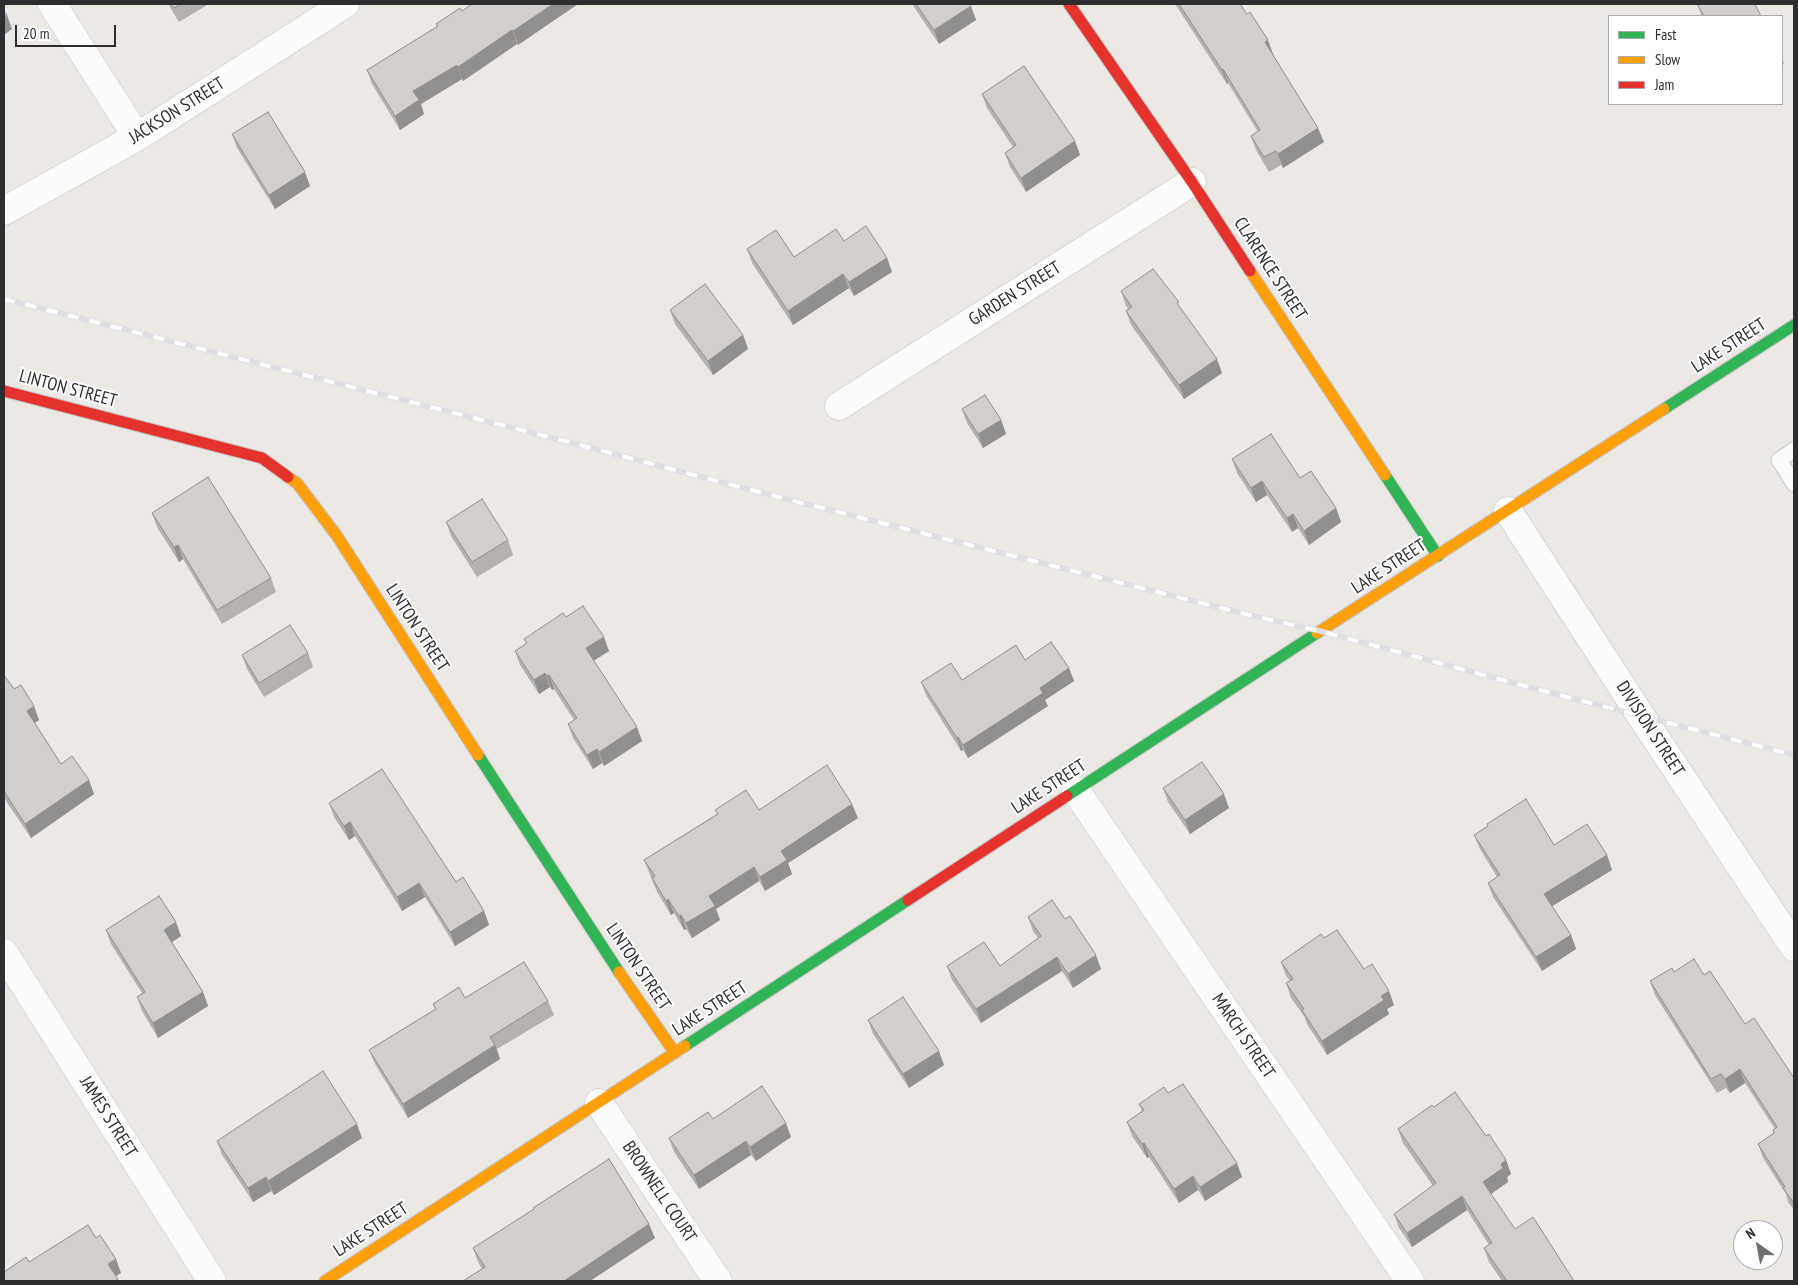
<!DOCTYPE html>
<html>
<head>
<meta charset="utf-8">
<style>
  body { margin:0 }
  #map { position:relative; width:1798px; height:1285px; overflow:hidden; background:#ece8e4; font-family:"PT Sans Narrow",sans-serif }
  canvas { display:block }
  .frame { position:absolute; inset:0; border:5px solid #2e2e2e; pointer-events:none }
  .legend { position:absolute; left:1608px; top:15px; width:175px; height:90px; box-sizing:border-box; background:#fff; border:1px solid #ababab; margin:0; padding:6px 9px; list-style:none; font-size:15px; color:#2e2e2e }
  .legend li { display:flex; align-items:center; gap:10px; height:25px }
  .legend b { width:25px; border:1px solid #ababab }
  .north { position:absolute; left:1733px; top:1220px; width:50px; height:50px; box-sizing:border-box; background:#fff; border:1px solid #ababab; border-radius:50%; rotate:327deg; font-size:14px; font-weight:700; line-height:20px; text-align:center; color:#2e2e2e }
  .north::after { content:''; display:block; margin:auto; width:18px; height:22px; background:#706f6e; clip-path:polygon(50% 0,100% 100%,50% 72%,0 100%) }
  .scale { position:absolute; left:15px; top:25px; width:101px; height:22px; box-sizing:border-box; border:2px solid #2e2e2e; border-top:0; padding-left:6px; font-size:15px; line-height:18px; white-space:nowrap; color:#2e2e2e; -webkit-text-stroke:4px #fff; paint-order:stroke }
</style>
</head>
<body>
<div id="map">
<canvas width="1798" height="1285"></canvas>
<div class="frame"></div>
<ul class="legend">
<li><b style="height:6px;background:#30b455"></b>Fast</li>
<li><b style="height:6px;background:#ff9f0a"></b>Slow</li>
<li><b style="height:6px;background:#e5322d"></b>Jam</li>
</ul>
<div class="north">N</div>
<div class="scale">20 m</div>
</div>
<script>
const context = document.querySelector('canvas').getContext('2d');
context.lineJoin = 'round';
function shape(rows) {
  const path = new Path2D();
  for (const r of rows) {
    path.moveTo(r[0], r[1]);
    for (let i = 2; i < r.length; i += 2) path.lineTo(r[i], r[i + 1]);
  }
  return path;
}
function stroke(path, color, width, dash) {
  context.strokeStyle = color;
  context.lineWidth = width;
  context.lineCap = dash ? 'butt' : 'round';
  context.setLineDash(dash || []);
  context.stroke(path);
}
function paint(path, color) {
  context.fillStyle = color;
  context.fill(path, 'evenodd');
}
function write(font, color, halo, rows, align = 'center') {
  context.font = font + ' "PT Sans Narrow",sans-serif';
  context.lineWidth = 4;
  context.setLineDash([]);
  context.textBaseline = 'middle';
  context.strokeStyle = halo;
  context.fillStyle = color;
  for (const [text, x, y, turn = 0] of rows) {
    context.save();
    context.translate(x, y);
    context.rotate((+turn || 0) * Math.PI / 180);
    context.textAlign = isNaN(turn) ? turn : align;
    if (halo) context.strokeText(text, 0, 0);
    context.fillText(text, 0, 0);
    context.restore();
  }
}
const lane = shape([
  [1794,450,1779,460,1794,484]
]);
const street = shape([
  [52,4,137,137],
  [4,211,137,137,345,4],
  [839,406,1192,182],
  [1508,511,1641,716,1794,947],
  [1076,791,1410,1281],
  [4,953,212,1281],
  [599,1103,718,1281]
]);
const fast = shape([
  [1664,409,1794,325],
  [1385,475,1438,556],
  [478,755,619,972],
  [1067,796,1317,633],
  [685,1046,908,900]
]);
const slow = shape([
  [1250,271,1385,475],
  [288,477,297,483,337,536,478,755],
  [1317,633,1664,409],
  [619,972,675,1053],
  [325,1281,685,1046]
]);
const jam = shape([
  [1069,4,1192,182,1250,271],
  [4,391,262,458,288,477],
  [908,900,1067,796]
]);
stroke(lane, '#c5c4c5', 17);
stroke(street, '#c5c4c5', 29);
stroke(fast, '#c5c4c5', 13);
stroke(slow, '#c5c4c5', 13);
stroke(jam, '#c5c4c5', 13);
stroke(lane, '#fcfcfb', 15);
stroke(street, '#fcfcfb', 28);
stroke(fast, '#30b455', 11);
stroke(slow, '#ff9f0a', 11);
stroke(jam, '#e5322d', 11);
const rail = shape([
  [4,299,557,439,778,497,1245,614,1320,631,1532,688,1794,755]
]);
stroke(rail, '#dfdfe1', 5.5);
stroke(rail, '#fff', 4, [11]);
paint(shape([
  [168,4,209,4,179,22],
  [578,4,518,45,517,44,463,81,462,79,421,104,424,114,400,130,372,84,367,70,437,27,436,24,462,11],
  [912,4,970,4,976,20,939,44],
  [1175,4,1240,4,1273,54,1272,55,1324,142,1283,168,1281,165,1269,172,1256,150,1251,136,1258,132,1228,83,1227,84],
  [1697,4,1761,16,1702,16],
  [1782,58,1784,64,1782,65],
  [982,94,1075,141,1080,155,1026,192,1010,167,1005,153,1013,147,987,108],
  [232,134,310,186,275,209,237,148],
  [747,249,794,257,887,258,892,272,854,296,849,288,793,325,752,263],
  [1121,291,1180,307,1222,373,1184,399,1131,325,1126,311,1128,309,1126,306],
  [670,310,743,335,748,349,713,375,675,324],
  [962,409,1001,420,1006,434,983,448,967,423],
  [1232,459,1300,478,1336,508,1341,522,1309,545,1298,528,1292,532,1267,495,1256,502,1237,473],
  [152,513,271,578,276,592,222,624,183,559,179,562,157,527],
  [446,522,508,540,513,555,477,577,451,536],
  [566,617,609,651,594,661,642,741,604,766,602,763,593,769,573,738,568,724,574,720,554,689,552,690,550,687,539,694,520,665,515,651,526,644,524,639],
  [308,653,313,667,264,697,247,669,242,655],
  [1025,660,1069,668,1074,681,1045,700,1048,706,968,758,963,750,961,751,926,695,921,682,962,680],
  [4,675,14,689,39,720,35,723,61,764,94,794,31,838,4,798],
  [1163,788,1229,808,1190,834,1168,802],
  [329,803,456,882,484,911,489,925,455,946,425,897,402,911,355,836,349,840,334,817],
  [715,810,759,810,858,818,788,863,792,874,765,891,759,881,716,909,720,920,692,938,686,929,684,930,674,913,671,915,657,892,644,860,717,814],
  [1487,824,1554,845,1607,855,1612,870,1552,906,1571,935,1576,949,1542,971,1493,897,1488,883,1497,877,1480,849,1474,835,1488,826],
  [1028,917,1065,919,1101,969,1073,988,1062,971,981,1023,952,980,947,966,1000,966,1038,938,1033,931],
  [106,930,181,936,172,942,203,992,208,1006,158,1038,142,1011,137,997,142,993,111,944],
  [1324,938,1364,969,1394,1005,1387,1009,1389,1014,1327,1055,1307,1024,1304,1016,1291,998,1286,983,1290,981,1286,976,1281,962],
  [1674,972,1704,975,1745,1024,1794,1078,1794,1210,1788,1202,1786,1194,1763,1158,1758,1144,1774,1134,1773,1130,1775,1129,1745,1083,1730,1093,1726,1088,1717,1093,1655,995,1650,981],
  [465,998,548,1001,554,1015,497,1049,500,1059,408,1118,375,1064,369,1050,435,1009,433,1004],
  [868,1020,944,1065,909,1088,873,1034],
  [1168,1093,1242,1177,1205,1201,1198,1190,1179,1203,1149,1157,1147,1158,1132,1136,1127,1122,1142,1111,1139,1104],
  [1434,1107,1486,1136,1506,1160,1511,1174,1507,1177,1508,1182,1491,1194,1515,1229,1574,1281,1502,1281,1489,1262,1484,1248,1489,1245,1467,1210,1412,1247,1399,1228,1394,1214,1433,1186,1403,1143,1398,1129],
  [713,1119,791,1137,756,1161,751,1155,699,1189,674,1152,669,1138],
  [362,1138,274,1195,271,1191,253,1202,222,1155,217,1141],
  [655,1238,590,1281,463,1281,482,1269,478,1262,473,1248]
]), '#b4b1af');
paint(shape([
  [553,4,578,4,518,45,513,31],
  [971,6,976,20,939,44,934,30],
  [7,15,12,29,4,35,4,17],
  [512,30,517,44,463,81,458,67],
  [1268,40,1273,54,1270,56,1265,42],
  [457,65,462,79,421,104,424,114,400,130,395,116,413,91],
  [1223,69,1228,83,1227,84,1222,70],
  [1318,128,1324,142,1283,168,1278,154],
  [1075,141,1080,155,1026,192,1021,178],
  [305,172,310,186,275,209,269,195],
  [887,258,892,272,854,296,849,282],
  [843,274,849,288,793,325,788,311],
  [743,335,748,349,713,375,708,361],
  [1217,359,1222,373,1184,399,1179,385],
  [1001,420,1006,434,983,448,978,434],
  [1262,481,1267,495,1256,502,1251,488],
  [1336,508,1341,522,1309,545,1304,531],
  [1293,514,1298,528,1292,532,1287,518],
  [178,545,183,559,179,562,174,547],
  [604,637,609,651,591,662,586,648],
  [1069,668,1074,681,1045,700,1048,706,968,758,963,745,1040,688],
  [545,673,550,687,539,694,534,680],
  [549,675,554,689,552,690,547,676],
  [34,706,39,720,32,725,27,711],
  [637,727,642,741,604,766,599,752],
  [958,737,963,750,961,751,957,738],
  [597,749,602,763,593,769,587,755],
  [89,780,94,794,31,838,25,824],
  [1224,794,1229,808,1190,834,1185,820],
  [852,804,858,818,788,863,792,874,765,891,760,877,781,851],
  [350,822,355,836,349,840,344,826],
  [1607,855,1612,870,1549,908,1544,894],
  [754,867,759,881,716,909,720,920,692,938,686,923,709,896],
  [419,883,425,897,402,911,397,897],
  [668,899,674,913,671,915,666,901],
  [484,911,489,925,455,946,450,932],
  [681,915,686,929,684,930,679,916],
  [176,922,181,936,169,944,164,930],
  [1571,935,1576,949,1542,971,1536,957],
  [1096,955,1101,969,1073,988,1068,974],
  [1057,957,1062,971,981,1023,976,1009],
  [1389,991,1394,1005,1387,1009,1389,1014,1327,1055,1322,1041],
  [203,992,208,1006,158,1038,153,1023],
  [495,1045,500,1059,408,1118,403,1104],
  [939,1051,944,1065,909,1088,903,1074],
  [1740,1069,1745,1083,1730,1093,1725,1079],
  [786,1123,791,1137,756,1161,750,1147],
  [357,1124,362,1138,274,1195,268,1181],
  [746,1141,751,1155,699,1189,694,1175],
  [1144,1143,1149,1157,1147,1158,1142,1144],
  [1506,1160,1511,1174,1507,1177,1508,1182,1488,1196,1483,1182,1501,1164],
  [1237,1163,1242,1177,1205,1201,1200,1187],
  [1193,1176,1198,1190,1179,1203,1174,1189],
  [266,1177,271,1191,253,1202,248,1188],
  [1462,1196,1467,1210,1412,1247,1407,1233],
  [649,1224,655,1238,590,1281,564,1281],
  [116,1259,121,1273,113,1278,108,1264]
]), '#92908e');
const building = shape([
  [171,4,181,4,174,8,171,4],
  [472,4,553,4,513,31,512,30,458,67,457,65,413,91,419,100,395,116,367,70,438,26,436,24,460,8,462,11,472,4],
  [916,4,970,4,971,6,934,30,916,4],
  [1179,4,1240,4,1247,14,1250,12,1268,40,1265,42,1318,128,1278,154,1276,151,1264,157,1251,136,1260,130,1223,69,1222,70,1179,4],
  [1697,4,1755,4,1761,16,1704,16,1697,4],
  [4,11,7,15,4,17,4,11],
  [1024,66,1075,141,1021,178,1005,153,1016,145,982,94,1024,66],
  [268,112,305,172,269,195,232,134,268,112],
  [866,226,887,258,849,282,843,274,788,311,747,249,776,230,794,257,836,229,844,241,866,226],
  [1153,269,1179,302,1177,303,1217,359,1179,385,1126,311,1132,307,1121,291,1153,269],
  [705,284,743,335,708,361,670,310,705,284],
  [985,395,1001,420,978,434,962,409,985,395],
  [1271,434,1300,478,1311,471,1336,508,1304,531,1293,514,1287,518,1262,481,1251,488,1232,459,1271,434],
  [208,477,271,578,217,610,178,545,174,547,152,513,208,477],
  [482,499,508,540,472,562,446,522,482,499],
  [583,606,604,637,586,648,587,650,637,727,599,752,597,749,587,755,568,724,577,718,549,675,547,676,545,673,534,680,515,651,527,643,524,639,563,613,566,617,583,606],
  [290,625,308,653,259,683,242,655,290,625],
  [1051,642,1069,668,1040,688,1043,693,963,745,958,737,957,738,921,682,951,663,962,680,1016,645,1025,660,1051,642],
  [4,675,14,689,21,685,34,706,27,711,61,764,72,756,89,780,25,824,4,791,4,675],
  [1202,762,1224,794,1185,820,1163,788,1202,762],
  [827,765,852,804,781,851,787,860,760,877,754,867,709,896,715,906,686,923,681,915,679,916,668,899,666,901,652,878,655,876,644,860,718,814,715,810,746,790,759,810,827,765],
  [382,769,456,882,463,877,484,911,450,932,419,883,397,897,350,822,344,826,329,803,382,769],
  [1526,799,1554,845,1587,824,1607,855,1544,894,1571,935,1536,957,1488,883,1500,875,1474,835,1488,826,1487,824,1526,799],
  [159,896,176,922,164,930,203,992,153,1023,137,997,145,992,106,930,159,896],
  [1052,900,1065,919,1070,916,1096,955,1068,974,1057,957,976,1009,947,966,984,942,1000,966,1041,936,1028,917,1052,900],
  [1337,930,1364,969,1372,964,1389,991,1381,996,1384,1000,1322,1041,1302,1010,1304,1009,1286,983,1293,979,1281,962,1321,934,1324,938,1337,930],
  [1694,959,1704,975,1710,971,1745,1024,1754,1018,1794,1078,1794,1203,1783,1188,1785,1187,1758,1144,1774,1133,1773,1130,1777,1127,1740,1069,1725,1079,1721,1074,1711,1079,1650,981,1672,968,1674,972,1694,959],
  [524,962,548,1001,490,1037,495,1045,403,1104,369,1050,436,1009,433,1004,459,987,465,998,524,962],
  [903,997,939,1051,903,1074,868,1020,903,997],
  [323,1071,357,1124,268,1181,266,1177,248,1188,217,1141,323,1071],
  [1183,1084,1237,1163,1200,1187,1193,1176,1174,1189,1144,1143,1142,1144,1127,1122,1144,1110,1139,1104,1164,1087,1168,1093,1183,1084],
  [762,1086,786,1123,750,1147,746,1141,694,1175,669,1138,708,1112,713,1119,762,1086],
  [1455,1092,1486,1136,1489,1134,1506,1160,1501,1164,1503,1168,1483,1182,1515,1229,1533,1217,1574,1281,1507,1281,1484,1248,1492,1243,1462,1196,1407,1233,1394,1214,1436,1183,1398,1129,1432,1105,1434,1107,1455,1092],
  [609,1159,649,1224,564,1281,463,1281,485,1267,473,1248,534,1209,533,1208,609,1159],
  [88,1225,96,1238,100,1235,116,1259,108,1264,118,1279,114,1281,4,1281,4,1272,26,1257,29,1262,88,1225]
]);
paint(building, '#d1cecb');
stroke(building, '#92908e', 1);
write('18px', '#2e2e2e', '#fff', [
  ["JACKSON STREET",177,111,-32],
  ["CLARENCE STREET",1270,269,57],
  ["GARDEN STREET",1015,294,-32],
  ["LAKE STREET",1729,346,-33],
  ["LINTON STREET",68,389,15],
  ["LAKE STREET",1389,567,-33],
  ["LINTON STREET",417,628,57],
  ["DIVISION STREET",1650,729,57],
  ["LAKE STREET",1049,787,-33],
  ["LINTON STREET",638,967,56],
  ["LAKE STREET",710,1009,-33],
  ["MARCH STREET",1243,1036,56],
  ["JAMES STREET",108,1117,58],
  ["BROWNELL COURT",659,1192,56],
  ["LAKE STREET",371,1230,-33]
]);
</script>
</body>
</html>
